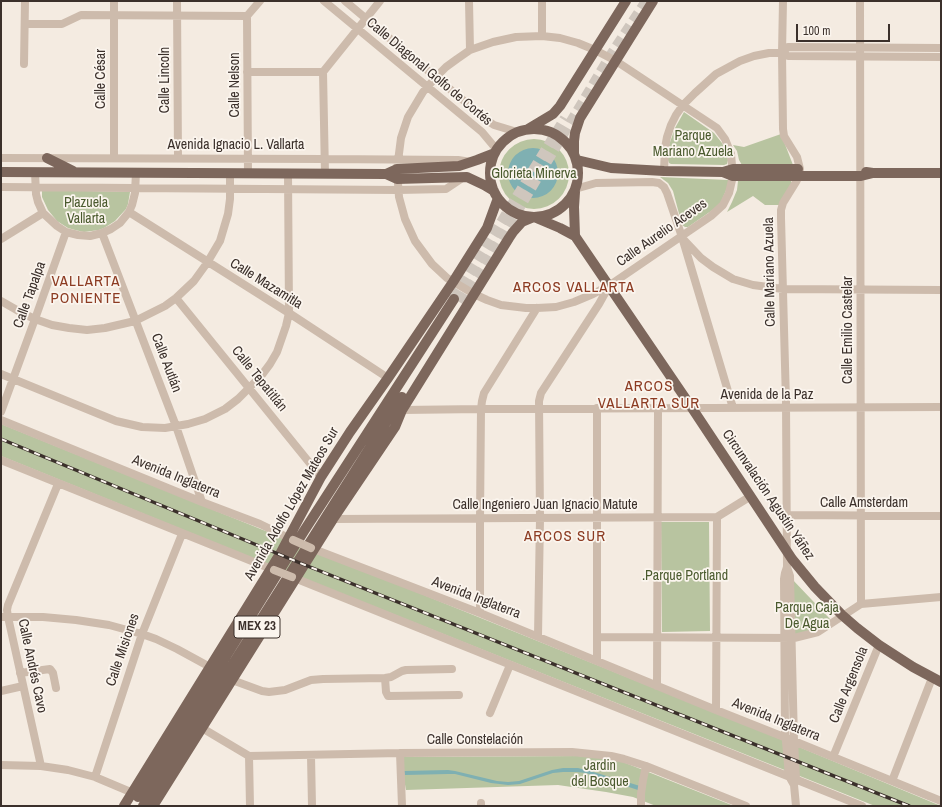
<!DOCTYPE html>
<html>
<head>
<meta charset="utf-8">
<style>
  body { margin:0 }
  #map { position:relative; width:942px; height:807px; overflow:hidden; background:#f4ebe1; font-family:"Archivo Narrow",sans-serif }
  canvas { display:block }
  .frame { position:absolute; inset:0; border:2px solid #3b302b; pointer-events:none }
  .scale { position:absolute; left:796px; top:24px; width:94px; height:18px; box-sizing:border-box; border:2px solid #3b302b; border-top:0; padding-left:5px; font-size:12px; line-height:14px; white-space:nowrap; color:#3b302b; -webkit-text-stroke:3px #fbf5ee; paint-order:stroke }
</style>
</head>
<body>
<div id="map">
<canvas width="942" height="807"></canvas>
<div class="frame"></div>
<div class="scale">100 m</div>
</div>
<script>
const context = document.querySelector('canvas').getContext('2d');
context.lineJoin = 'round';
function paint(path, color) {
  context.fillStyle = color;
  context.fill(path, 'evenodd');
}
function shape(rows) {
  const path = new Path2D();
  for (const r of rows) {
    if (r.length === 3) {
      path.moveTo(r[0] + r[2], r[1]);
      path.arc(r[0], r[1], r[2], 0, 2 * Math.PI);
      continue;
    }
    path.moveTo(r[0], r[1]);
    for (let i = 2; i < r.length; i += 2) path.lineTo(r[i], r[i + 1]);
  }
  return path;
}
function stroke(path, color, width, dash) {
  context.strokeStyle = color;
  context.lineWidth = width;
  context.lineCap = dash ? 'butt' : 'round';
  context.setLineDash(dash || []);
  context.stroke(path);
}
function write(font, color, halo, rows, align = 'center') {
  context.font = font + ' "Archivo Narrow",sans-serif';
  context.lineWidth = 3.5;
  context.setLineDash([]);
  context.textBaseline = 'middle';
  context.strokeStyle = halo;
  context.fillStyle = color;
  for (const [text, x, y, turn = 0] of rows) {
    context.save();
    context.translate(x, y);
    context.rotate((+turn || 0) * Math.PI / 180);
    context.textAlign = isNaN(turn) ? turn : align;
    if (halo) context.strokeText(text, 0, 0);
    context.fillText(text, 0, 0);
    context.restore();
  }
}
paint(shape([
  [684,112,714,133,722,143,727,154,728,160,727,164,724,165,671,164,669,163,668,160,669,145,675,128],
  [781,134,793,165,742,165,739,160,737,151,733,145,744,147],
  [534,174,35],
  [660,177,728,180,728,186,721,202,714,209,688,227,685,227,682,225,673,191,668,183],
  [738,181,791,181,792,185,779,205,765,205,753,196,727,212,732,202,737,190],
  [42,190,130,192,128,204,126,209,115,221,104,228,99,230,84,232,75,230,68,228,57,221,48,210,42,197],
  [1,424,775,737,941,806,875,806,265,563,1,456],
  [661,522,709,522,710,631,662,632],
  [792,579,830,619,824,624,806,633,794,636],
  [578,756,600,758,623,762,734,806,656,806,633,797,606,792,558,785,406,790,400,757]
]), '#b8c4a0');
paint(shape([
  [533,173,25],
  [563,768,578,768,590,771,640,786,638,790,586,773,577,772,563,772,553,773,520,784,508,785,491,783,455,774,448,774,405,775,404,771,448,770,455,771,497,781,508,782,519,781,552,770]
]), '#7fb0b2');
stroke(shape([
  [454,299,565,118],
  [461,303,486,264,610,56,646,1]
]), '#cfc6bd', 10, [10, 5]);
stroke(shape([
  [114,1,114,158],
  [177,1,178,158],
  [324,1,482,132,497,150],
  [345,1,488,121,494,125,517,132],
  [469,1,470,50],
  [542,1,542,36],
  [783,1,782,53,783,129,784,136,797,157,800,169,799,176,796,182,783,203,781,210,781,218,786,402,787,567,790,576,794,741,796,779,794,785],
  [860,1,861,604],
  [25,24,62,24,81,15,247,16],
  [542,36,560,38,578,43,595,50,616,61,717,128,725,139,731,154,733,176,729,193,723,205,711,216,610,285,593,294,574,302,556,307,537,308,526,308,501,305,487,300,474,294,447,278,432,264,415,241,405,219,399,197,397,169,401,138,408,117,423,92,436,77,446,67,457,59,470,50,493,42,516,37,542,36],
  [782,53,788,47,941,48],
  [782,53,788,56,941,57],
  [24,64,25,1],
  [247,72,323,72],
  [1,158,325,159,458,160,471,162],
  [664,171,665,148,667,137,671,125,676,115,683,105,695,93,716,74,740,61,754,56,769,53,782,53],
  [35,172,36,194,38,202,43,213,57,226,66,232,78,235,90,236,102,233,111,229,120,223,129,212,132,205,135,193,136,172],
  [248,173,247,16,260,1],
  [325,174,323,72,380,1],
  [1,187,398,190,446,189,464,177],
  [575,189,596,183,652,182,659,183,664,187,667,193,682,237,733,408],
  [129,212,289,313,388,378],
  [102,233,176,426,202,502],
  [1,239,43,213],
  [683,239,701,258,713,267,733,279,753,285,783,289,941,290],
  [176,298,321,477],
  [1,301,22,313,35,319,52,325,69,328,87,330,105,328,135,321,165,306,176,298,194,281,207,263,220,241,228,214,230,199,230,173],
  [1,374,116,421,142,427,165,428,188,424,205,419,225,409,238,399,261,376,270,364,277,352,286,326,289,313,288,173],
  [402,410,481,409,941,407],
  [1,412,35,319,66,232],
  [1,420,202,502,260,524,293,540],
  [1,460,274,570],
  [787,515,941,516],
  [333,519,717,517,751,496],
  [311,548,480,613,716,710,794,741,941,801],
  [787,567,785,573,784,579,785,730,789,776,794,785,796,806],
  [292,577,862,806],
  [480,613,480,519,481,409,482,401,484,393,537,308],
  [1,617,43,617,76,620,109,625,142,634,156,639,177,649,210,667],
  [538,636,540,519,539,401,541,393,599,304,609,286],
  [597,637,794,638,818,632,861,604,941,597],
  [597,660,597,408],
  [20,673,50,669,53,673,56,688],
  [385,678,386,692,388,696,459,695],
  [232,680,262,691,269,692,285,690,311,680,323,679,385,678,391,677,402,671,406,670,452,669],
  [657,686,658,408],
  [1,691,23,686],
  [716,710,717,517],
  [490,713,510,665],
  [202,728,249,756,400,753,572,752,611,756,624,759,646,766,746,806],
  [400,753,402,806],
  [249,756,250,806],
  [311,756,312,806],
  [833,757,879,645],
  [1,765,41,766,68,770,95,777,133,793],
  [41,766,8,617,7,610,8,605,58,484],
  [95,777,142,634,182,534],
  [892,781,932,678],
  [481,803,481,806],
  [641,806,641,794,643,780,646,766]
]), '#cdbbac', 8);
stroke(shape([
  [528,129,553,114,560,106,626,1],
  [534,173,44],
  [574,153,574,141,575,133,580,118,653,1],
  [47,158,73,171],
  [577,160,611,168,664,171,723,172,733,176,861,176,873,173],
  [1,172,386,174,397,179,467,177,484,185,494,191],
  [723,172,733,169,798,169],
  [866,172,873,173,941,173],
  [386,174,397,169,459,166,477,160,495,153],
  [575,192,574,207,575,236],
  [138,797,304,531,454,299],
  [124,806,280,554,321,477,350,432,388,378,453,282,487,228,498,198],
  [143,806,402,397],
  [153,806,333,519,395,427,402,410,509,238,513,232,522,222,534,217,560,228,575,236,692,408,792,559,815,587,842,615,857,628,879,645,913,667,941,682]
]), '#7d675c', 10);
const rail = shape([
  [1,439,305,565,909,806]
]);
stroke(rail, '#3b302b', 3.5);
stroke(rail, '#fbf5ee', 2, [6]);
stroke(shape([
  [293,540,311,548],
  [274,570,292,577]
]), '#cdbbac', 8);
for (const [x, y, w] of [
  [257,627,46]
]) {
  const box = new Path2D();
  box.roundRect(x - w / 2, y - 11, w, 22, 3);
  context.fillStyle = '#fbf5ee';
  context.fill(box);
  stroke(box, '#3b302b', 1);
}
write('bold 13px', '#3b302b', null, [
  ["MEX 23",257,627]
]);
write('14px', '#3b302b', '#fbf5ee', [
  ["Calle Diagonal Golfo de Cortés",429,72,40],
  ["Calle César",101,79,-90],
  ["Calle Lincoln",165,80,-90],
  ["Calle Nelson",235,85,-90],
  ["Avenida Ignacio L. Vallarta",236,145],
  ["Calle Aurelio Aceves",662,233,-35],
  ["Calle Mariano Azuela",770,272,-91],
  ["Calle Mazamitla",266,284,32],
  ["Calle Tapalpa",30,295,-70],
  ["Calle Emilio Castelar",848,330,-90],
  ["Calle Autlán",166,363,69],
  ["Calle Tepatitlán",259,379,51],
  ["Avenida de la Paz",767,395],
  ["Avenida Inglaterra",176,477,22],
  ["Circunvalación Agustín Yáñez",768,495,56],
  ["Calle Amsterdam",864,503],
  ["Avenida Adolfo López Mateos Sur",292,504,-60],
  ["Calle Ingeniero Juan Ignacio Matute",545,505],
  ["Avenida Inglaterra",476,598,21],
  ["Calle Misiones",123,650,-71],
  ["Calle Andrés Cavo",32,666,78],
  ["Calle Argensola",849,685,-68],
  ["Avenida Inglaterra",776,720,22],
  ["Calle Constelación",475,740]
]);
write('14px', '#4a5a2e', '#fbf5ee', [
  ["Parque",693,136],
  ["Mariano Azuela",693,152],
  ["Glorieta Minerva",534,174],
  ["Plazuela",86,203],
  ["Vallarta",86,219],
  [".Parque Portland",685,576],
  ["Parque Caja",807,608],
  ["De Agua",807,624],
  ["Jardin",600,766],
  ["del Bosque",600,782]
]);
context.letterSpacing = '1px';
write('15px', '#8c3b22', '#fbf5ee', [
  ["VALLARTA",86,282],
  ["PONIENTE",86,299],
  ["ARCOS VALLARTA",574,288],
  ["ARCOS",649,387],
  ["VALLARTA SUR",649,404],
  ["ARCOS SUR",565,537]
]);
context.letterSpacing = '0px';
</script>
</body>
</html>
